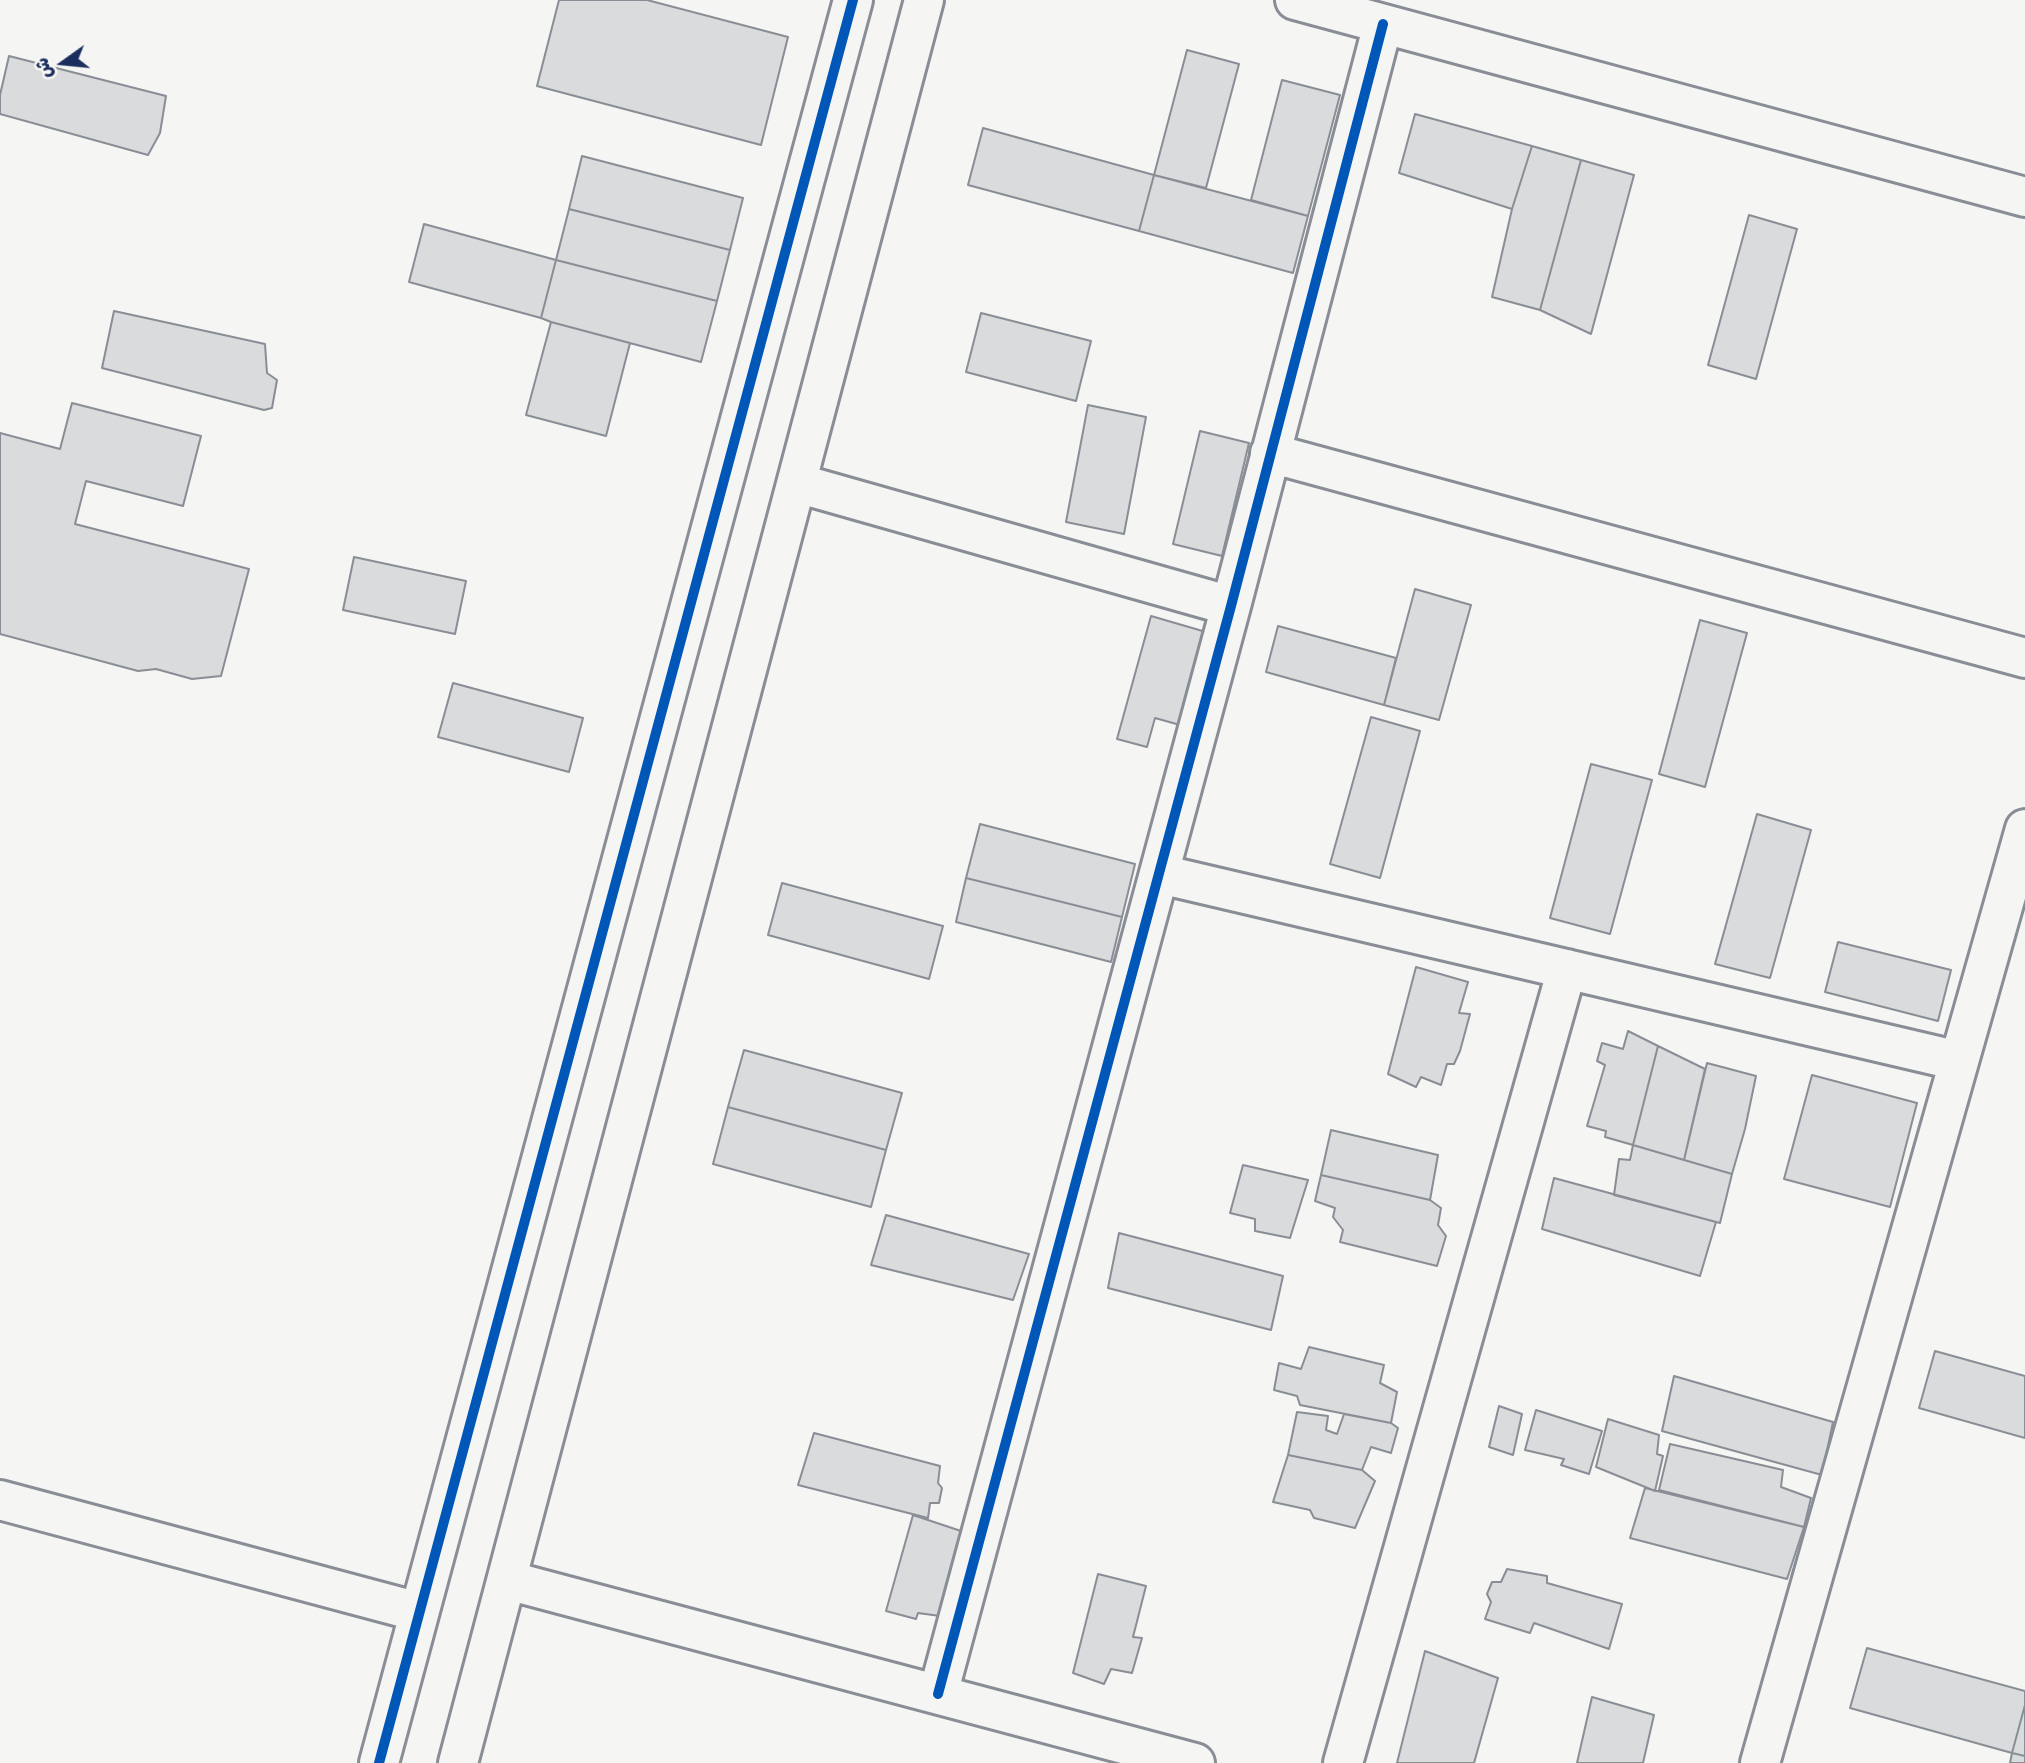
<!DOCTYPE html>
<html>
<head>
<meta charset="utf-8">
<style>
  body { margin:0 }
  #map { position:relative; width:2025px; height:1763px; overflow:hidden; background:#f5f5f3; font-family:Delius,"Playpen Sans Arabic",sans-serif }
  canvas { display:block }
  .north { position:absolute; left:28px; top:28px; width:70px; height:70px; -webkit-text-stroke:5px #f6f6f2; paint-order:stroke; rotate:255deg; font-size:19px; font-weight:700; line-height:28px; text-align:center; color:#1b2f5e }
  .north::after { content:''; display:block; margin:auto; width:24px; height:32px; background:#1b2f5e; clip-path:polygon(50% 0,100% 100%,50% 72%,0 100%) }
</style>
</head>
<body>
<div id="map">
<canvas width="2025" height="1763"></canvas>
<div class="north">ش</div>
</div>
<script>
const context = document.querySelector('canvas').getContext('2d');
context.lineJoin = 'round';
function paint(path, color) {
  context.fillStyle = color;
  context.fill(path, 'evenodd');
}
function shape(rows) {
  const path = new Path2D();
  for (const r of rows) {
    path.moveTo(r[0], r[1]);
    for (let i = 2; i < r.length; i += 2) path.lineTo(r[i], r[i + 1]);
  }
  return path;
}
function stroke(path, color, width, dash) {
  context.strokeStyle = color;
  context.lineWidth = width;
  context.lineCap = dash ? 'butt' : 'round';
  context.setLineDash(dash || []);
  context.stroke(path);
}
const building = shape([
  [559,0,647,0,788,37,761,145,537,86,559,0],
  [1187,50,1239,64,1206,188,1154,175,1187,50],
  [9,56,166,96,160,133,148,155,0,114,0,95,9,56],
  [1282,80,1340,95,1308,216,1251,200,1282,80],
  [1415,114,1532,146,1512,209,1399,173,1415,114],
  [983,128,1154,175,1139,231,968,185,983,128],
  [1532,146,1581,160,1540,310,1492,297,1512,209,1532,146],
  [582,156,743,198,730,250,569,209,582,156],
  [1581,160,1634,175,1591,334,1540,310,1581,160],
  [1154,175,1308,216,1293,273,1139,231,1154,175],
  [569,209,730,250,717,301,556,260,569,209],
  [1749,215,1797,229,1756,379,1708,365,1749,215],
  [424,224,556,260,541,318,409,282,424,224],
  [556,260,717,301,701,362,551,322,541,318,556,260],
  [114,311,265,344,267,373,277,380,272,408,264,410,102,368,114,311],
  [981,313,1091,341,1076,401,966,372,981,313],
  [551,322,630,343,606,436,526,415,551,322],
  [72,403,201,436,183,506,86,481,75,524,249,569,221,676,192,679,156,669,138,671,0,634,0,433,60,449,72,403],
  [1088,405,1146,417,1124,534,1066,522,1088,405],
  [1200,431,1249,443,1222,556,1173,544,1200,431],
  [354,557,466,581,455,634,343,610,354,557],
  [1415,589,1471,605,1439,720,1384,705,1415,589],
  [1151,616,1206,632,1180,725,1155,718,1147,747,1117,739,1151,616],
  [1700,620,1747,633,1705,787,1659,774,1700,620],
  [1278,626,1396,658,1384,705,1266,672,1278,626],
  [453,683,583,718,569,772,438,737,453,683],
  [1371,717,1420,731,1380,878,1330,864,1371,717],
  [1591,764,1652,780,1610,934,1550,918,1591,764],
  [1757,814,1811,830,1770,978,1715,964,1757,814],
  [980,824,1135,864,1122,917,966,878,980,824],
  [966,878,1122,917,1111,962,956,922,966,878],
  [782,883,943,926,929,979,768,935,782,883],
  [1838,942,1951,970,1938,1021,1825,992,1838,942],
  [1416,967,1468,982,1459,1013,1470,1014,1460,1051,1454,1064,1447,1064,1441,1085,1421,1077,1416,1087,1388,1074,1416,967],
  [1628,1031,1658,1046,1633,1145,1605,1137,1606,1131,1587,1126,1605,1065,1597,1061,1602,1043,1623,1049,1628,1031],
  [1658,1046,1705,1069,1684,1160,1633,1145,1658,1046],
  [744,1050,902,1093,886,1150,728,1107,744,1050],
  [1707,1063,1756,1076,1745,1129,1732,1174,1684,1160,1707,1063],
  [1812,1075,1917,1103,1890,1207,1784,1179,1812,1075],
  [728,1107,886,1150,871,1207,713,1164,728,1107],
  [1331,1130,1438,1155,1430,1200,1321,1175,1331,1130],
  [1633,1145,1732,1174,1720,1223,1614,1195,1619,1159,1630,1160,1633,1145],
  [1243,1165,1308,1180,1290,1238,1255,1231,1255,1219,1230,1213,1243,1165],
  [1321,1175,1430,1200,1441,1208,1438,1225,1446,1236,1437,1266,1340,1242,1343,1230,1333,1217,1335,1208,1315,1201,1321,1175],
  [1554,1178,1716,1222,1700,1276,1542,1229,1554,1178],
  [886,1215,1029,1254,1013,1300,871,1265,886,1215],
  [1119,1233,1283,1276,1271,1330,1108,1288,1119,1233],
  [1309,1347,1384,1365,1380,1383,1397,1392,1391,1423,1300,1405,1297,1396,1274,1390,1279,1363,1301,1369,1309,1347],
  [1935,1351,2025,1376,2025,1438,1919,1408,1935,1351],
  [1674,1376,1833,1422,1822,1475,1662,1431,1674,1376],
  [1499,1406,1522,1414,1513,1455,1489,1447,1499,1406],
  [1536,1410,1602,1431,1589,1474,1561,1465,1564,1459,1525,1450,1536,1410],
  [1297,1412,1328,1416,1326,1430,1337,1434,1344,1414,1391,1423,1398,1428,1391,1453,1371,1447,1362,1470,1288,1455,1297,1412],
  [1608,1419,1659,1435,1657,1454,1663,1456,1655,1491,1596,1467,1608,1419],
  [814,1433,940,1466,938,1483,942,1488,939,1503,930,1503,928,1518,798,1485,814,1433],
  [1670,1444,1783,1470,1781,1487,1811,1498,1804,1527,1659,1490,1670,1444],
  [1288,1455,1362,1470,1375,1481,1355,1528,1314,1518,1310,1510,1273,1502,1288,1455],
  [1645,1488,1804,1527,1787,1579,1630,1538,1645,1488],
  [913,1515,964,1532,940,1616,918,1613,916,1619,886,1611,913,1515],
  [1507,1569,1547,1576,1547,1583,1622,1604,1609,1649,1534,1623,1530,1633,1485,1619,1491,1602,1487,1594,1492,1582,1501,1582,1507,1569],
  [1098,1574,1146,1586,1133,1637,1142,1638,1132,1673,1111,1669,1104,1684,1073,1673,1098,1574],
  [1867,1648,2025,1691,2025,1705,2012,1753,1850,1708,1867,1648],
  [1425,1651,1498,1678,1474,1763,1397,1763,1425,1651],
  [1592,1697,1654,1715,1643,1763,1577,1763,1592,1697],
  [2025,1705,2025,1756,2012,1753,2025,1705],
  [2012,1753,2025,1756,2025,1763,2010,1763,2012,1753]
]);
paint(building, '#dadbdc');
stroke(building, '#898d95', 2);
const minor = shape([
  [1295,0,2025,197],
  [1270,453,2025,658],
  [797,483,1231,606],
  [1160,874,1959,1061],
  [0,1500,419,1612],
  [507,1580,1195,1763],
  [938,1694,1231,606,1383,24],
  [379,1763,853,0],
  [458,1763,924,0],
  [1343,1763,1567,969],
  [1760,1763,2025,829]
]);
stroke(minor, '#898d95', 44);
stroke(minor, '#f5f5f3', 38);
stroke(shape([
  [938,1694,1231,606,1383,24],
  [379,1763,853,0]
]), '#0057b8', 10);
</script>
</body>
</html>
